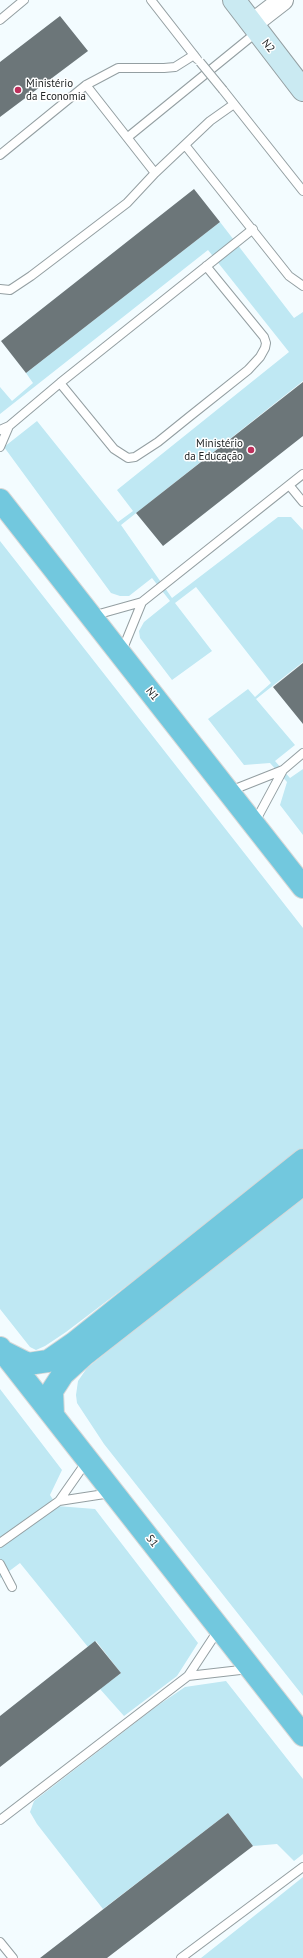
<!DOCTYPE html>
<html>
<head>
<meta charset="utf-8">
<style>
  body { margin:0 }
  canvas { display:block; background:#f3fcff }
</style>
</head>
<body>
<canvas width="303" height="1958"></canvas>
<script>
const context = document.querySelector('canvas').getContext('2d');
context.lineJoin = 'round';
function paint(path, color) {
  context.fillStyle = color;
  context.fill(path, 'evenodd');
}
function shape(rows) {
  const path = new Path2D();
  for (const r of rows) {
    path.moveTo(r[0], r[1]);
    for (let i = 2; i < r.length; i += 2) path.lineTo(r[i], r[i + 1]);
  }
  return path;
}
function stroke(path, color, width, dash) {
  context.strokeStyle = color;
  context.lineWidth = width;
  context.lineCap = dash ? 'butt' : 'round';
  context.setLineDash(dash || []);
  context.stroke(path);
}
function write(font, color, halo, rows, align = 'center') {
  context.font = font + ' "PT Sans",sans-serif';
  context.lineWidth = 3;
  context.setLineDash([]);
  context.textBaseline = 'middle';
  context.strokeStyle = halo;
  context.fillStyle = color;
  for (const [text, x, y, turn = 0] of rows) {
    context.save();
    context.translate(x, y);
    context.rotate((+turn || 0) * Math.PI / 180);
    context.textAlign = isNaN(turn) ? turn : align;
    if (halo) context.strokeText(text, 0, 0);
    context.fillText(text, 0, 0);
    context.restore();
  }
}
paint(shape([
  [220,222,294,318,303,312,303,381,121,525,172,598,278,517,291,517,303,530,303,662,256,699,295,745,275,761,290,778,303,769,303,835,280,805,287,782,270,763,244,765,208,719,248,689,255,697,271,683,196,587,175,603,212,651,172,680,140,638,139,631,144,622,170,601,152,578,129,596,120,596,111,593,4,447,37,421,118,522,133,511,117,490,289,352,208,250,0,414,0,387,12,401,33,383,26,373],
  [0,541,303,928,303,1152,66,1332,45,1346,36,1350,30,1347,0,1309],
  [303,1193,303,1696,104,1444,77,1403,76,1395,78,1381,87,1368],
  [0,1389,62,1470,50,1495,57,1506,95,1509,198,1643,177,1676,124,1716,100,1689,121,1673,96,1641,88,1647,20,1563,0,1578],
  [226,1681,303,1779,303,1854,294,1861,277,1844,253,1846,228,1813,103,1909,37,1824,30,1812,34,1801,157,1706,185,1687],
  [303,1877,303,1958,201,1958,273,1901]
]), '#bfe8f3');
paint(shape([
  [60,16,88,51,0,117,0,62],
  [194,189,220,222,26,373,1,341],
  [303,382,303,436,163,546,136,513],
  [303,663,303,724,273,687],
  [95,1641,121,1673,0,1767,0,1716],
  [228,1813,253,1846,107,1958,40,1958]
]), '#6c7679');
const service = shape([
  [151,0,197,59],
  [0,20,24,0],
  [86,85,155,173],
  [223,90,303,191],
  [128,137,257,32],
  [185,145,289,276,303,286],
  [0,155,86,85,118,68,164,68,175,67,194,55],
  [0,289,10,290,31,276,127,203,155,173,210,121,234,104],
  [60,383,114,449,128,458,135,457,158,442,189,417,248,370,260,357,265,348,266,343,264,337,206,266],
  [0,430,9,426,60,383,253,229],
  [0,447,9,426],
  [289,485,303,502],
  [92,616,142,602,303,474],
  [122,651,142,602],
  [230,791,283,770,303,753],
  [255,822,283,770],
  [59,1501,111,1493],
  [0,1543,59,1501,87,1461],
  [0,1564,12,1587],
  [188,1676,249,1669],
  [0,1820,188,1676,219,1629],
  [0,1942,13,1958],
  [181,1958,303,1867]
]);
const tertiary = shape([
  [252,24,283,0]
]);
const secondary = shape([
  [234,0,303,90]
]);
const trunk = shape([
  [0,500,303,887],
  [0,1348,303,1735],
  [4,1352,28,1364,48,1361,74,1343,303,1160],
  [53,1415,52,1391,63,1374,84,1355,303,1184]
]);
stroke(service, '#949fa2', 10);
stroke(tertiary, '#949fa2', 22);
stroke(secondary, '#949fa2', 24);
stroke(trunk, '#d7d8d8', 24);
stroke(service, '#fff', 8);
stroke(tertiary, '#fff', 20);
stroke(secondary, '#caeaf2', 22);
stroke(trunk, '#72c8de', 22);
const serviceBridge = shape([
  [200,62,223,90]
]);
stroke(serviceBridge, '#949fa2', 10, []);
stroke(serviceBridge, '#fff', 8);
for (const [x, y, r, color] of [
  [18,90,4,"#be305c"],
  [251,450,4,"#be305c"]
]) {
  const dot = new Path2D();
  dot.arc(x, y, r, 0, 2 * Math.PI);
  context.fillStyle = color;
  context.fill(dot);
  stroke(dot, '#fff', 1.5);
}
write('11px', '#212526', '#fff', [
  ["N2",268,46,52],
  ["N1",152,694,52],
  ["S1",152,1541,52]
]);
write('11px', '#212526', '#fff', [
  ["Ministério",26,84],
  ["da Economia",26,97],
  ["Ministério",243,444,"right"],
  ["da Educação",243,457,"right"]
], 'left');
</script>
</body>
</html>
